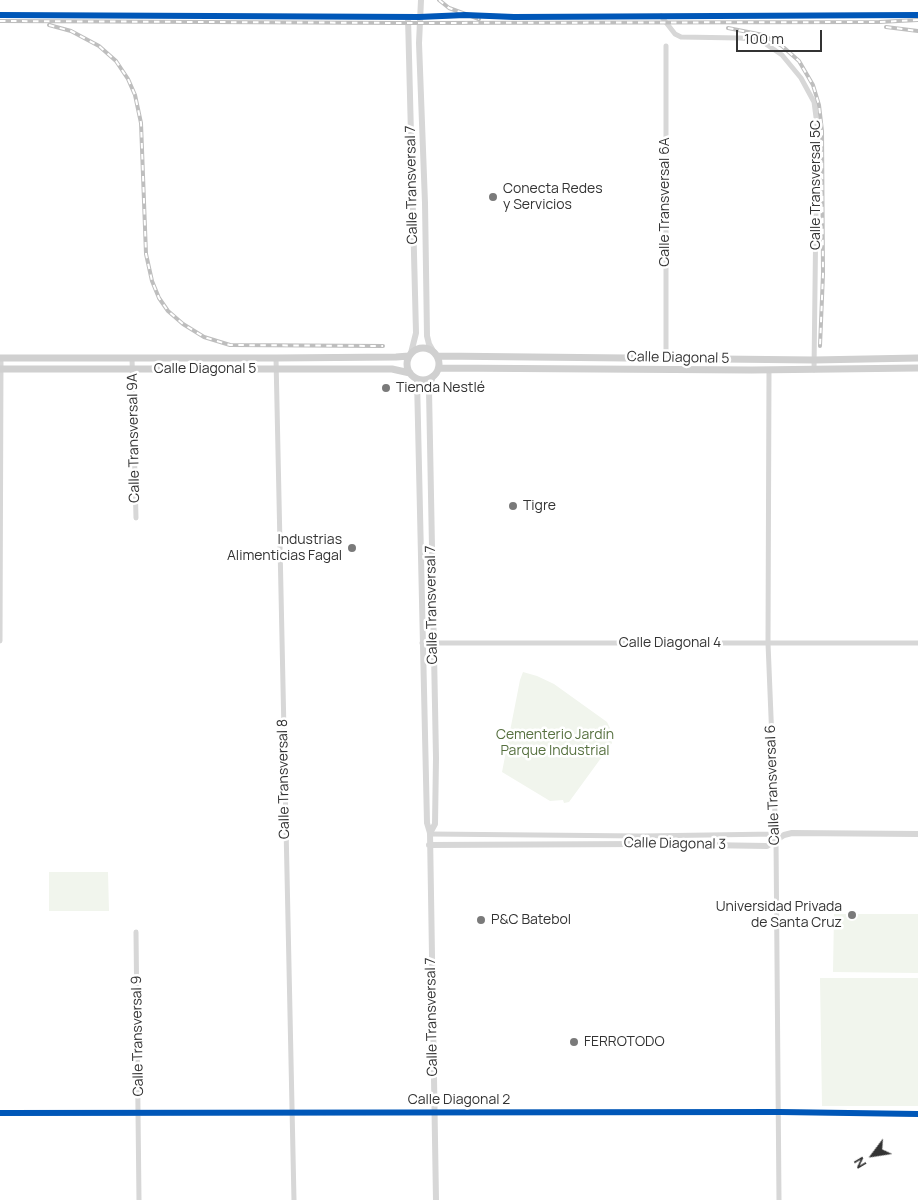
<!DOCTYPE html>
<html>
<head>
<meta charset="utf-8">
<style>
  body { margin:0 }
  #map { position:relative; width:918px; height:1200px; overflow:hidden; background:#fff; font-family:Manrope,sans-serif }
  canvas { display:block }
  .north { position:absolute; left:848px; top:1130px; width:50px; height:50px; -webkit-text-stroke:4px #fff; paint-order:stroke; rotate:239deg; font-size:14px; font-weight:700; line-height:20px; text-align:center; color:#333 }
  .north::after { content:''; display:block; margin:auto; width:18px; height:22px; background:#333; clip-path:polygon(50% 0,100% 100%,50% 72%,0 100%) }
  .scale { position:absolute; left:736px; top:30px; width:86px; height:22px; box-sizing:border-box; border:2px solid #333; border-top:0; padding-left:6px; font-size:15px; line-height:18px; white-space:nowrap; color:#333; -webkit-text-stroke:4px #fff; paint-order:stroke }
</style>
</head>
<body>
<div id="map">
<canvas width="918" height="1200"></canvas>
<div class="north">N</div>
<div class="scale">100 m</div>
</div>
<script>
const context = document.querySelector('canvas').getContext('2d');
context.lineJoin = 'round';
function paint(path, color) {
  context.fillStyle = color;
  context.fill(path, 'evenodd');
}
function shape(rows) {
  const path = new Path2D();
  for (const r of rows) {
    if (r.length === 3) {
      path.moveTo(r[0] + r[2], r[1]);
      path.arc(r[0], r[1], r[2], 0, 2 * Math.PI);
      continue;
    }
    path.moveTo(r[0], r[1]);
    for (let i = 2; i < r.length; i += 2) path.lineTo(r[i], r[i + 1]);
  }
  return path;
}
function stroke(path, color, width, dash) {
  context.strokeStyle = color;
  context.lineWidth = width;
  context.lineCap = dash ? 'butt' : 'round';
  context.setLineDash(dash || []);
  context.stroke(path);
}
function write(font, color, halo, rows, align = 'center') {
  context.font = font + ' Manrope,sans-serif';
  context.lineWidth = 5;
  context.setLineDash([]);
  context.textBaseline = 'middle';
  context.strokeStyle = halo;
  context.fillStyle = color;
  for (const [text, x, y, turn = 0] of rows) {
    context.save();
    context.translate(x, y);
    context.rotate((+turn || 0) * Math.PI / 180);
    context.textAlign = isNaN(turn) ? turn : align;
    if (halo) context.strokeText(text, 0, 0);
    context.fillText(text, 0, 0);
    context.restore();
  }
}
paint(shape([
  [523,672,537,676,554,684,607,722,610,728,612,743,569,802,564,803,563,800,550,801,502,772,520,680],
  [49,872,108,872,109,911,49,911],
  [834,914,918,914,918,973,833,972],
  [820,978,918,978,918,1106,822,1106]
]), '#f1f5ed');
stroke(shape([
  [0,15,408,17],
  [661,16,675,34,681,37,740,38,760,40,782,55,801,78,814,102,817,125,814,370],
  [419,17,465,15,514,17,918,15],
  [666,46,666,358],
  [132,358,136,518],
  [276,358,294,1200],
  [769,370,768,643,776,839,779,1200],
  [0,641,1,358],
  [422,643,918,643],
  [430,834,641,836,775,834],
  [136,932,139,1200],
  [0,1113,780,1112,918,1114]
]), '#d7d7d7', 5);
stroke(shape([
  [421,0,419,43,425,203,427,336,429,344,433,351],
  [411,353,416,333,408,17,419,17],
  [417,379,427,823,430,833,436,1200],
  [430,833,435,824,436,758,429,390,433,376],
  [429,845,641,844,767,846,784,835,792,833,918,834]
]), '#d7d7d7', 6);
stroke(shape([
  [423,364,16],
  [438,356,814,360,918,358],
  [0,358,276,358,396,357,409,356],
  [439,368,752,370,918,368],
  [0,369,392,369,410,373]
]), '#d0d0d0', 7);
const rail = shape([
  [439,0,449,8,479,19],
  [0,21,407,23,879,22,918,20],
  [49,25,71,31,99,46,116,61,128,79,135,95,141,123,146,254,152,281,159,298,168,311,183,324,204,337,230,345,383,346],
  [886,27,918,31],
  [728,28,763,35,782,46,799,61,813,85,819,105,822,131,823,274,820,346]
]);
stroke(rail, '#bebebe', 4);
stroke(rail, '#fff', 2, [5.5]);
stroke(shape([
  [0,15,419,17,465,15,514,17,918,15],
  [0,1113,780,1112,918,1114]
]), '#0057b8', 6);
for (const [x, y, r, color] of [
  [493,197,5,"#7a7a7a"],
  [386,388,5,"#7a7a7a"],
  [513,506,5,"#7a7a7a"],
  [352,548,5,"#7a7a7a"],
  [852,915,5,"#7a7a7a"],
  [481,920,5,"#7a7a7a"],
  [574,1042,5,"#7a7a7a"]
]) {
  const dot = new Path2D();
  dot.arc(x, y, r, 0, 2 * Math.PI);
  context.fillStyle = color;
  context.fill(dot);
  stroke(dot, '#fff', 2);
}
write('14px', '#333', '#fff', [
  ["Calle Transversal 7",412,185,-91],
  ["Calle Transversal 5C",816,185,-90],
  ["Calle Transversal 6A",665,202,-90],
  ["Calle Diagonal 5",678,358,1],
  ["Calle Diagonal 5",205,369],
  ["Calle Transversal 9A",134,438,-91],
  ["Calle Transversal 7",432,605,-91],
  ["Calle Diagonal 4",670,643],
  ["Calle Transversal 8",284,779,-91],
  ["Calle Transversal 6",773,785,-92],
  ["Calle Diagonal 3",675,844,1],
  ["Calle Transversal 7",432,1017,-91],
  ["Calle Transversal 9",138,1036,-91],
  ["Calle Diagonal 2",459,1100]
]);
write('14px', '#333', '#fff', [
  ["Conecta Redes",503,189],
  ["y Servicios",503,205],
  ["Tienda Nestlé",396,388],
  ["Tigre",523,506],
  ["Industrias",342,540,"right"],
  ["Alimenticias Fagal",342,556,"right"],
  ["Universidad Privada",842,907,"right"],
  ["de Santa Cruz",842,923,"right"],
  ["P&C Batebol",491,920],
  ["FERROTODO",584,1042]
], 'left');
write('14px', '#56703f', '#fff', [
  ["Cementerio Jardín",555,735],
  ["Parque Industrial",555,751]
]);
</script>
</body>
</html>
